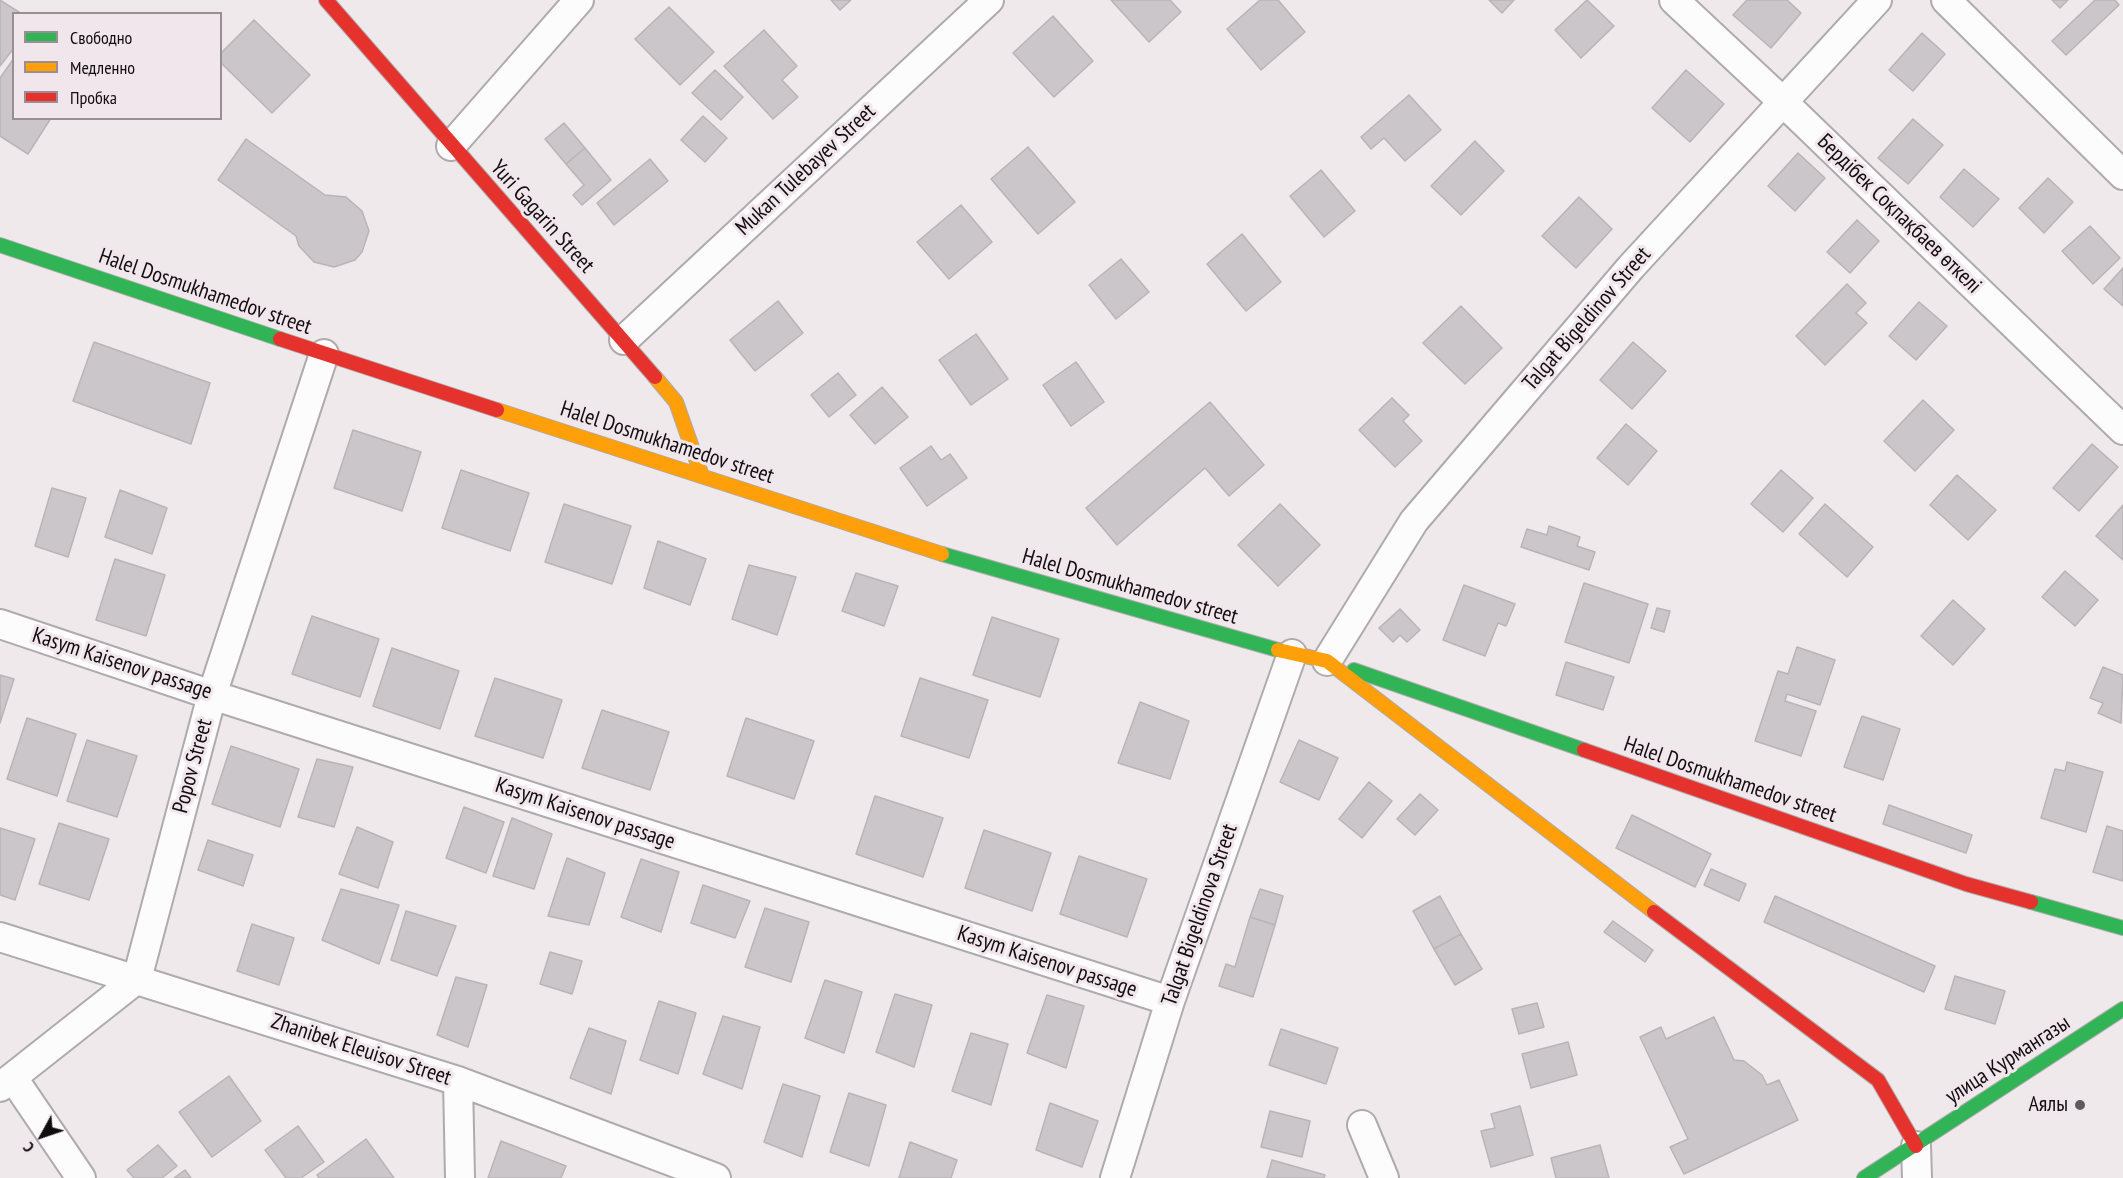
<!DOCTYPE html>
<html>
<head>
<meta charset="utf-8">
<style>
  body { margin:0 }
  #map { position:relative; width:2123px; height:1178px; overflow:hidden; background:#efe9ec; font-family:"PT Sans Narrow",sans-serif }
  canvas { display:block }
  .legend { position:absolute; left:12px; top:12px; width:210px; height:108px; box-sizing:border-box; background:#f2e6ed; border:2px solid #988f95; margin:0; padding:8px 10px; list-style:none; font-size:18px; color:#110d10 }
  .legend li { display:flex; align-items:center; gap:12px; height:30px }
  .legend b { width:30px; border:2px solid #988f95 }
  .north { position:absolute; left:12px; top:1106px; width:60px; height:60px; -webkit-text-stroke:4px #f2e6ed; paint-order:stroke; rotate:230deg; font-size:16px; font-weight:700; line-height:24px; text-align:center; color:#110d10 }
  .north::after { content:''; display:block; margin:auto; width:21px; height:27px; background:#110d10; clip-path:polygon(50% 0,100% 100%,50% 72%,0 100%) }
</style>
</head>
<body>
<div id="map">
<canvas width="2123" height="1178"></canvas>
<ul class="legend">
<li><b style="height:8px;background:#30b455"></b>Свободно</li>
<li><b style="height:8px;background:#ff9f0a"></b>Медленно</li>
<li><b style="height:8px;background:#e5322d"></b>Пробка</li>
</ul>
<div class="north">С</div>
</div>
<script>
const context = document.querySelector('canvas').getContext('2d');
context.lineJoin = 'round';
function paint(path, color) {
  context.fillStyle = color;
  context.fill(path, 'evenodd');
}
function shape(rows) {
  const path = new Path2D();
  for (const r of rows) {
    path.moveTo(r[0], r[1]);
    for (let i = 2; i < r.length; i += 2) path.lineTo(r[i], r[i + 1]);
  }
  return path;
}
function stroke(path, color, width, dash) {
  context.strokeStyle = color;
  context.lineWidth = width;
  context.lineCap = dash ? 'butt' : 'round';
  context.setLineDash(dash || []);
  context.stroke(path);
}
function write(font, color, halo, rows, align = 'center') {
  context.font = font + ' "PT Sans Narrow",sans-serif';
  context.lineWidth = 6;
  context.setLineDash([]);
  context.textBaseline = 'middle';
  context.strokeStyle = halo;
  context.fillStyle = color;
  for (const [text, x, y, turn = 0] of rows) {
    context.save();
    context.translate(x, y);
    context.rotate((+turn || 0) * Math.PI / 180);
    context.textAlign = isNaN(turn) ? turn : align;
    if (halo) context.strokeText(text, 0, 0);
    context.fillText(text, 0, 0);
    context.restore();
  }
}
const building = shape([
  [0,0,22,14,14,14,14,48,0,66,0,0],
  [831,0,851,0,840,10,831,0],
  [1111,0,1170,0,1181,12,1149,42,1111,0],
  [1260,0,1278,0,1305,32,1261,70,1227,29,1260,0],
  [1489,0,1514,0,1502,13,1489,0],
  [1587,0,1614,26,1581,58,1555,30,1587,0],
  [1747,0,1787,0,1801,13,1771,48,1733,15,1747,0],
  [2052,0,2068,0,2060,8,2052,0],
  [2095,0,2115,0,2119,5,2066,55,2052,41,2095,0],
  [669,7,714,52,680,85,635,39,669,7],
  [1053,16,1093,61,1054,97,1013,53,1053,16],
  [254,20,310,75,272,113,220,62,220,54,254,20],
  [764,30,797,66,782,80,798,97,773,119,724,66,764,30],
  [1922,33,1945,54,1913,91,1889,70,1922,33],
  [14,58,14,118,51,118,28,154,0,136,0,78,14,58],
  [715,70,743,97,721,120,692,93,715,70],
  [1686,70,1724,104,1690,142,1652,108,1686,70],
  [1409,95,1441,130,1405,161,1384,138,1371,149,1361,137,1409,95],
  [703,116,727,138,705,162,681,140,703,116],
  [1913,119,1943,145,1908,184,1878,158,1913,119],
  [564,123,585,148,566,164,545,139,564,123],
  [246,139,325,195,346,197,362,211,369,231,362,252,355,260,334,267,314,262,299,246,296,236,218,180,246,139],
  [1475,141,1504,171,1461,215,1431,186,1475,141],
  [1028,147,1075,202,1038,234,991,179,1028,147],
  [585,148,611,180,582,205,573,195,584,185,566,164,585,148],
  [1798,153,1825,178,1795,211,1768,186,1798,153],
  [650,159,668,181,614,225,597,203,650,159],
  [1964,169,1999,199,1973,227,1940,197,1964,169],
  [1321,170,1355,211,1324,237,1290,196,1321,170],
  [2048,178,2073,202,2044,233,2019,208,2048,178],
  [1579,197,1612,229,1576,268,1542,236,1579,197],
  [961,205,992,242,949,279,917,242,961,205],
  [1857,220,1879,241,1850,273,1827,252,1857,220],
  [2090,226,2120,258,2093,284,2062,251,2090,226],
  [1242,234,1281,282,1246,311,1207,264,1242,234],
  [1121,259,1149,292,1116,319,1089,285,1121,259],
  [2123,268,2123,306,2104,289,2123,268],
  [1847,284,1866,303,1856,313,1867,323,1825,365,1796,336,1847,284],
  [778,301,803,333,755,371,730,340,778,301],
  [1919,302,1947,326,1916,360,1889,336,1919,302],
  [1461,306,1502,348,1465,384,1423,343,1461,306],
  [976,334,1008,379,971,405,939,360,976,334],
  [94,342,210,383,191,444,73,401,94,342],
  [1633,342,1666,371,1632,409,1600,380,1633,342],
  [1076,362,1104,402,1071,426,1043,385,1076,362],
  [838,373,856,395,829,417,811,395,838,373],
  [882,387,908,417,875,444,850,415,882,387],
  [1392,398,1409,415,1403,421,1422,441,1395,467,1359,430,1392,398],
  [1923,400,1954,430,1915,471,1884,441,1923,400],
  [1210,402,1264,465,1229,496,1205,468,1117,545,1086,508,1210,402],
  [1626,424,1657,451,1628,485,1597,458,1626,424],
  [353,430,421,452,402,511,334,488,353,430],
  [2092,444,2118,467,2079,511,2053,488,2092,444],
  [931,446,941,460,950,454,967,478,927,506,900,468,931,446],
  [461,470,529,493,510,551,442,528,461,470],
  [1781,470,1813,498,1783,532,1751,504,1781,470],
  [1957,475,1996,510,1968,540,1930,505,1957,475],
  [52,488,86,498,68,557,35,546,52,488],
  [120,490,167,508,152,554,105,537,120,490],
  [564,504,631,526,612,584,545,562,564,504],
  [1280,504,1320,545,1278,586,1238,545,1280,504],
  [1825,504,1873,547,1847,577,1799,534,1825,504],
  [2123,505,2123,560,2096,536,2123,505],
  [1549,526,1580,537,1577,546,1595,552,1589,570,1521,547,1527,529,1547,535,1549,526],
  [658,541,706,559,690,605,644,588,658,541],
  [115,559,165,575,146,636,96,620,115,559],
  [749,565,796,577,777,635,732,619,749,565],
  [2065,571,2098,600,2075,626,2042,597,2065,571],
  [856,573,898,586,884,626,842,611,856,573],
  [1584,583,1648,604,1629,663,1565,642,1584,583],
  [1464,585,1515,604,1506,626,1498,623,1485,656,1443,640,1464,585],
  [1953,600,1985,629,1953,665,1921,636,1953,600],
  [1657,608,1670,611,1664,632,1651,628,1657,608],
  [1400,609,1420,630,1407,642,1400,635,1393,642,1379,628,1400,609],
  [312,616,379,639,360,697,292,674,312,616],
  [992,617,1059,639,1040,697,973,675,992,617],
  [1797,647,1835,660,1820,705,1787,694,1785,701,1816,711,1801,756,1755,741,1778,671,1788,674,1797,647],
  [392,648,459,671,440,729,373,706,392,648],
  [1566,662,1614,677,1603,710,1556,695,1566,662],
  [2103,667,2123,675,2121,723,2098,713,2103,703,2090,698,2103,667],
  [0,675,14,679,0,723,0,675],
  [495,678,562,700,543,758,475,736,495,678],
  [920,678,988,700,969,758,901,736,920,678],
  [1140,702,1189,721,1170,779,1118,763,1140,702],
  [602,710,669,732,650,790,582,768,602,710],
  [1862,716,1900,729,1883,780,1844,767,1862,716],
  [27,718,76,734,57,796,7,779,27,718],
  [746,718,814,741,794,799,727,776,746,718],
  [87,740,137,756,117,817,67,801,87,740],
  [1299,740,1338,758,1319,800,1280,782,1299,740],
  [231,746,299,769,280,827,212,804,231,746],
  [317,759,353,767,334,827,298,817,317,759],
  [2067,762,2103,772,2086,832,2041,818,2055,769,2065,771,2067,762],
  [1369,782,1392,801,1362,838,1339,819,1369,782],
  [1420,794,1438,810,1415,835,1397,819,1420,794],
  [875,796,943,818,923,877,856,854,875,796],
  [1889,805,1972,835,1966,853,1883,824,1889,805],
  [464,807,504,822,486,873,446,858,464,807],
  [1632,815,1711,854,1695,887,1616,848,1632,815],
  [512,818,552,834,534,889,493,876,512,818],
  [59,823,109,839,89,900,39,884,59,823],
  [2107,826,2123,831,2123,881,2093,872,2107,826],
  [357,827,393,842,378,888,339,874,357,827],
  [0,828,35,839,15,900,0,895,0,828],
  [984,830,1051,853,1032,911,965,888,984,830],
  [208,840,253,855,243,886,198,870,208,840],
  [1079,856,1147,879,1127,937,1060,914,1079,856],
  [567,858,605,873,589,925,548,916,567,858],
  [641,859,679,872,661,932,621,917,641,859],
  [1711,869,1746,884,1739,901,1704,885,1711,869],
  [703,885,750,901,735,938,691,923,703,885],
  [341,889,399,905,379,964,322,940,341,889],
  [1260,889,1283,896,1275,925,1250,917,1260,889],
  [1440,896,1461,934,1434,949,1413,911,1440,896],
  [1775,896,1935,966,1924,992,1764,922,1775,896],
  [765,908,809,922,791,982,745,967,765,908],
  [406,911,456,926,437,976,391,960,406,911],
  [1250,917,1275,925,1253,997,1219,986,1226,964,1235,967,1250,917],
  [1613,921,1653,950,1645,962,1604,932,1613,921],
  [252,924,294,938,279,985,237,971,252,924],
  [1461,934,1482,969,1455,985,1434,949,1461,934],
  [550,952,582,961,572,994,540,984,550,952],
  [1955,976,2005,991,1995,1024,1945,1009,1955,976],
  [456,977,487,985,468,1047,437,1035,456,977],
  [825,980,862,992,844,1053,805,1038,825,980],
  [895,994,932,1005,914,1067,876,1052,895,994],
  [1047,995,1084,1006,1066,1068,1027,1053,1047,995],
  [659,1001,696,1013,678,1074,640,1060,659,1001],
  [1537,1003,1544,1027,1519,1034,1512,1009,1537,1003],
  [723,1016,760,1027,742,1089,703,1074,723,1016],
  [1714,1017,1734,1060,1744,1061,1762,1075,1767,1085,1779,1080,1798,1120,1684,1174,1670,1147,1688,1139,1640,1037,1661,1027,1666,1039,1714,1017],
  [589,1028,626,1041,611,1094,570,1078,589,1028],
  [1281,1029,1338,1048,1326,1084,1269,1065,1281,1029],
  [971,1033,1008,1044,991,1105,952,1091,971,1033],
  [1568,1042,1577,1075,1531,1088,1522,1054,1568,1042],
  [229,1076,261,1121,212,1157,179,1112,229,1076],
  [783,1084,820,1096,802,1157,764,1142,783,1084],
  [849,1093,886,1105,869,1166,830,1152,849,1093],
  [1050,1103,1098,1121,1082,1167,1036,1150,1050,1103],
  [1520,1106,1533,1155,1491,1167,1481,1131,1495,1128,1491,1114,1520,1106],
  [1270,1111,1310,1121,1302,1157,1261,1147,1270,1111],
  [298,1126,324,1162,301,1178,286,1178,265,1150,298,1126],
  [366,1139,394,1178,319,1178,317,1175,366,1139],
  [501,1141,566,1166,561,1178,488,1178,501,1141],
  [910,1142,957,1160,951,1178,899,1178,910,1142],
  [158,1145,177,1166,162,1178,134,1178,127,1170,158,1145],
  [1600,1145,1609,1178,1556,1178,1551,1158,1600,1145],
  [1272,1160,1325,1175,1324,1178,1267,1178,1272,1160],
  [185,1170,191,1178,174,1178,185,1170]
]);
paint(building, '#cbc6c9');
stroke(building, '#b9b4b6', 1.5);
const street = shape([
  [1674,0,1782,101,2123,430],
  [1946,0,2123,175],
  [451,146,579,0],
  [624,340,989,0],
  [0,624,212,695,1170,1001],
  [1327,661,1414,521,1631,267,1877,0],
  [0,937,458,1081,716,1178],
  [13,1078,81,1178],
  [458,1081,460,1178],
  [0,1087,137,979,212,695,324,354],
  [1362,1125,1384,1178],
  [1916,1146,1917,1178],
  [1115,1178,1170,1001,1292,654]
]);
const fast = shape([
  [0,245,280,339],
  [942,554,1278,650],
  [1354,670,1584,750],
  [2031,902,2123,928],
  [1864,1178,2123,1009]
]);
const slow = shape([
  [655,377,676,402,702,476],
  [497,410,942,554],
  [1278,650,1327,661,1654,912]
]);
const jam = shape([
  [326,0,655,377],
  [280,339,497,410],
  [1584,750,1966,884,2031,902],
  [1654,912,1878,1080,1916,1146]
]);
stroke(street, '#afaaad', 32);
stroke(fast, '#afaaad', 16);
stroke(slow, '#afaaad', 16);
stroke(jam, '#afaaad', 16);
stroke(street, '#fdfcfc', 28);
stroke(fast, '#30b455', 14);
stroke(slow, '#ff9f0a', 14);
stroke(jam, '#e5322d', 14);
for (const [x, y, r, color] of [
  [2080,1105,6,"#5f5a5d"]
]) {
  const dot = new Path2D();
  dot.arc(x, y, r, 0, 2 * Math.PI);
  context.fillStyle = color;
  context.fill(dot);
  stroke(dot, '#f2e6ed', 2);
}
write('22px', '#110d10', '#f2e6ed', [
  ["Mukan Tulebayev Street",806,170,-43],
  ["Бердібек Соқпақбаев өткелі",1899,214,44],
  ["Yuri Gagarin Street",542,217,48],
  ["Halel Dosmukhamedov street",205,292,19],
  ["Talgat Bigeldinov Street",1587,319,-49],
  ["Halel Dosmukhamedov street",667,443,18],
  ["Halel Dosmukhamedov street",1130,587,16],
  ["Kasym Kaisenov passage",122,664,18],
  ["Popov Street",193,766,-75],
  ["Halel Dosmukhamedov street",1730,780,19],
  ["Kasym Kaisenov passage",585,814,18],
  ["Talgat Bigeldinova Street",1200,915,-71],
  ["Kasym Kaisenov passage",1047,962,18],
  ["Zhanibek Eleuisov Street",361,1050,18],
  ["улица Курмангазы",2008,1060,-33]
]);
write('22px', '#110d10', '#f2e6ed', [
  ["Аялы",2068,1105]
], 'right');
</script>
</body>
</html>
